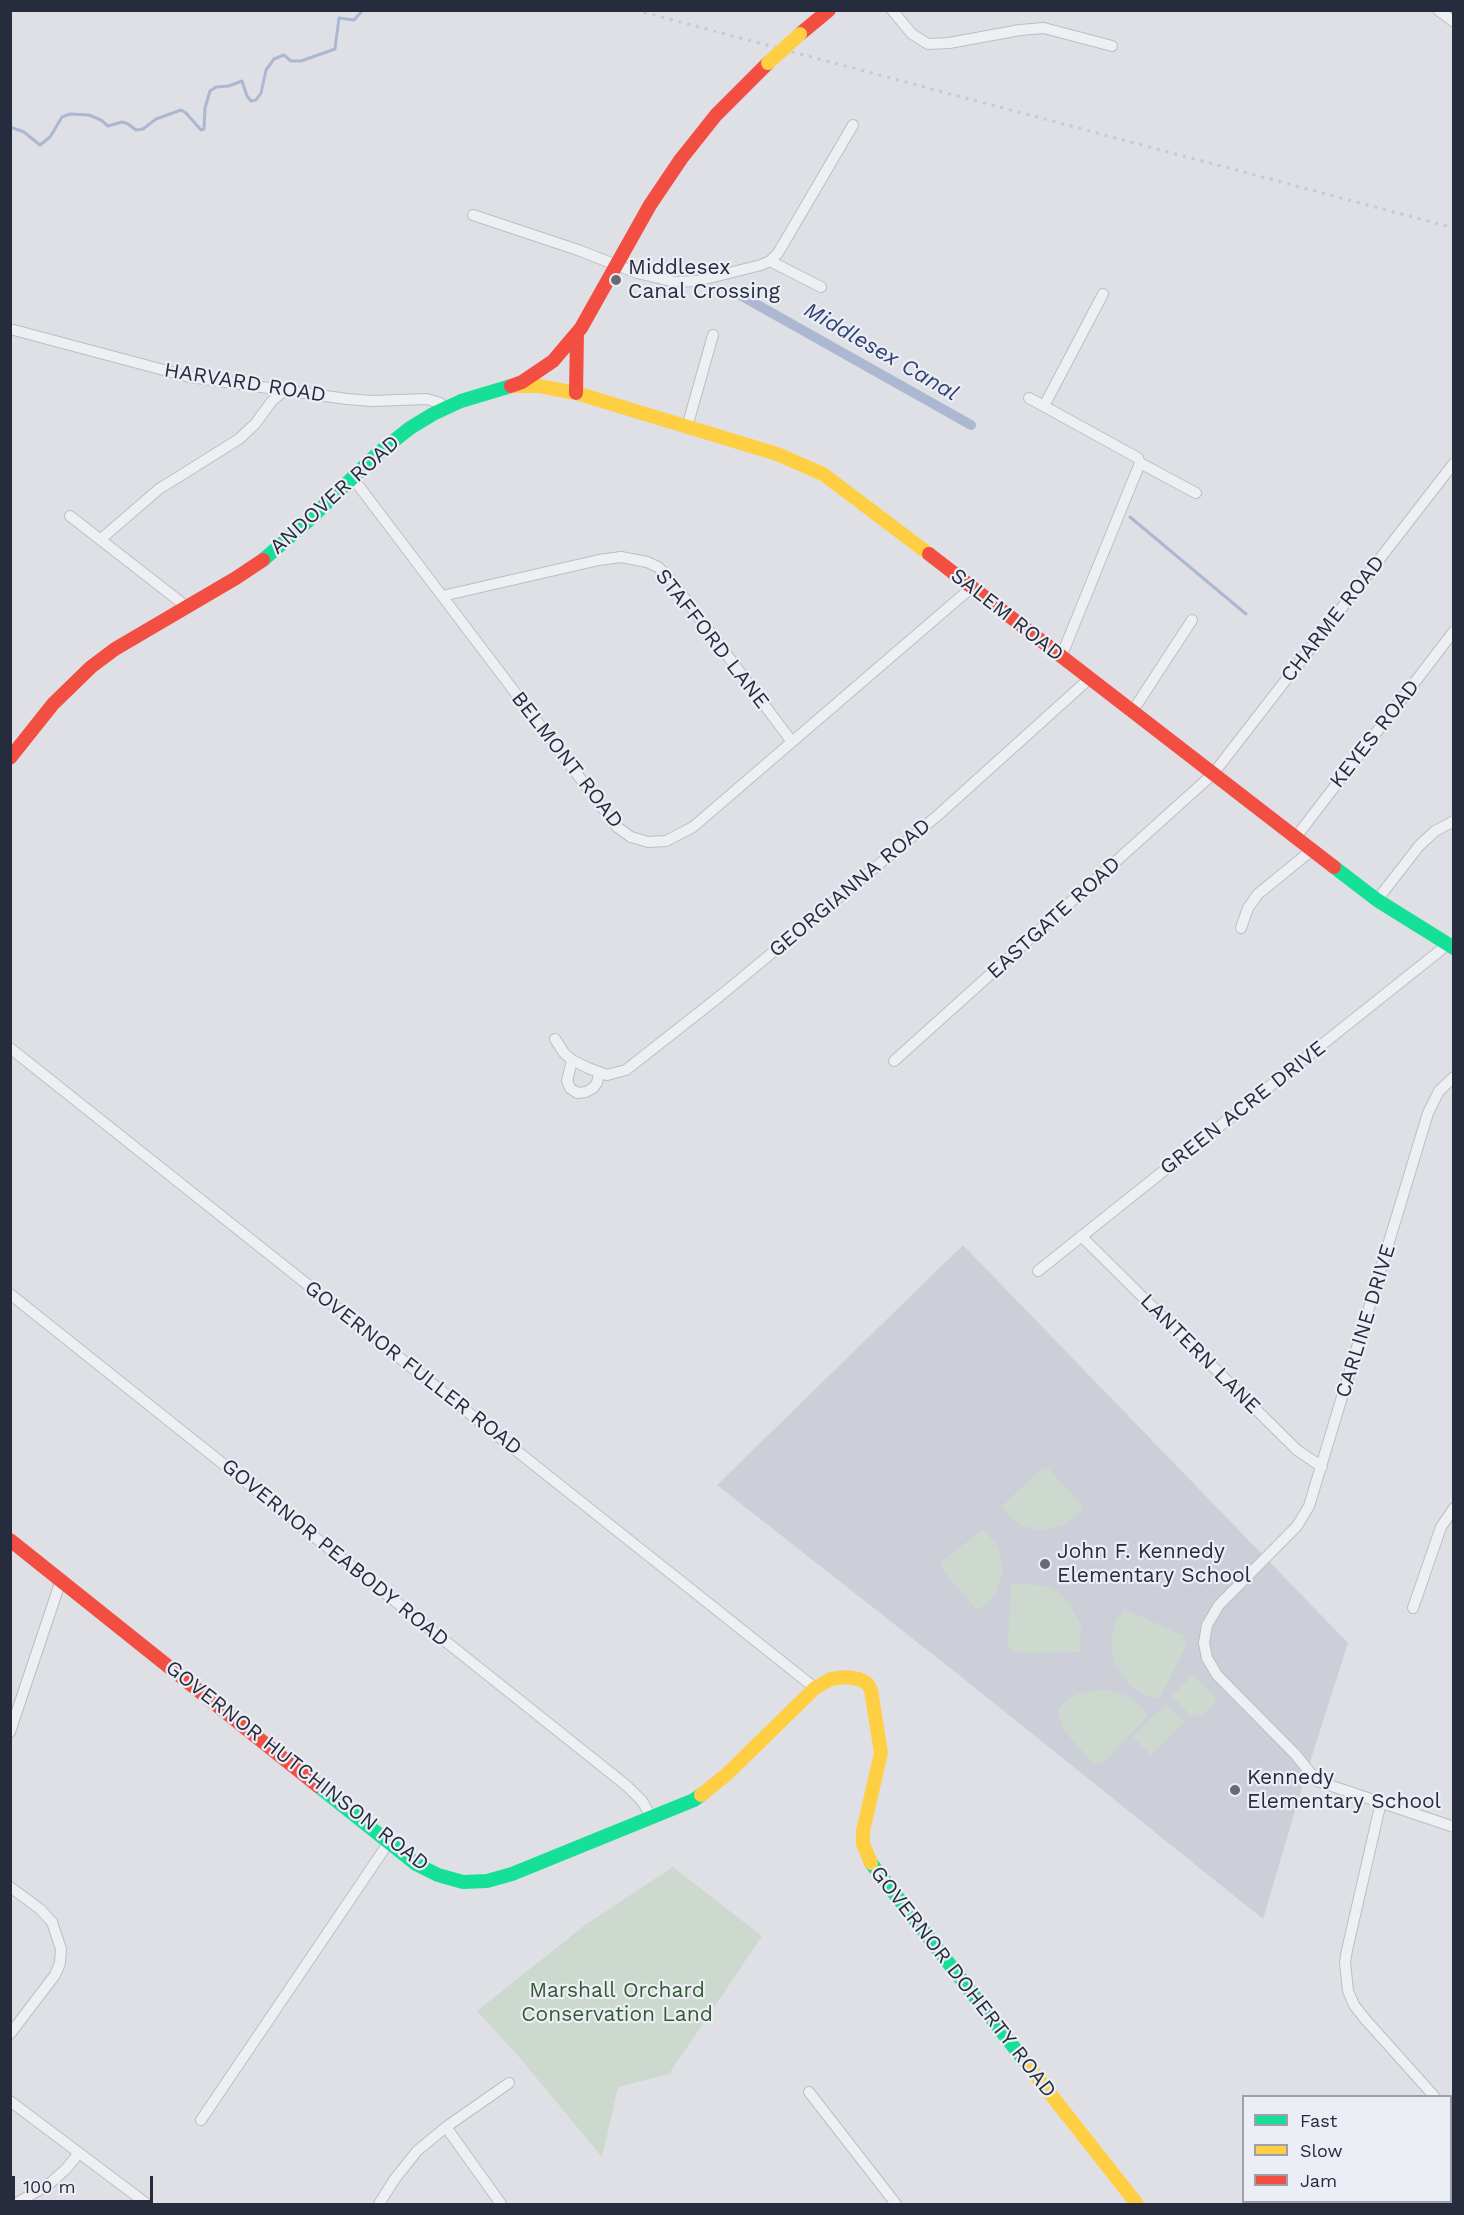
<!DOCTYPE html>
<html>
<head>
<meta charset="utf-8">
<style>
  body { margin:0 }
  #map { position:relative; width:1464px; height:2215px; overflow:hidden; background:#dfe0e5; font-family:"Work Sans",sans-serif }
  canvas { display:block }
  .frame { position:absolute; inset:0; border:12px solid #262b3e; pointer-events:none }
  .legend { position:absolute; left:1242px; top:2095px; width:210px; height:108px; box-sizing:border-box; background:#eceef5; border:2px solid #9da0ac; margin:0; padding:8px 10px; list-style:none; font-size:18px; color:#262b3e }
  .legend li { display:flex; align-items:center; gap:12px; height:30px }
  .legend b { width:30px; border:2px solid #9da0ac }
  .scale { position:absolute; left:12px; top:2176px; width:141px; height:27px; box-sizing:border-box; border:3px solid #262b3e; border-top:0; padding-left:8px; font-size:18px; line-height:21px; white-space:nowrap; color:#262b3e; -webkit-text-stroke:4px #eceef5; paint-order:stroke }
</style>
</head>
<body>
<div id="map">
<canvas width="1464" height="2215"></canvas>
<div class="frame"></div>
<ul class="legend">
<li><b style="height:8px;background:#16e098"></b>Fast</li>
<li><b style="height:8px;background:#ffcf43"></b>Slow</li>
<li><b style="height:8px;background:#f24e42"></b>Jam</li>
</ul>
<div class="scale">100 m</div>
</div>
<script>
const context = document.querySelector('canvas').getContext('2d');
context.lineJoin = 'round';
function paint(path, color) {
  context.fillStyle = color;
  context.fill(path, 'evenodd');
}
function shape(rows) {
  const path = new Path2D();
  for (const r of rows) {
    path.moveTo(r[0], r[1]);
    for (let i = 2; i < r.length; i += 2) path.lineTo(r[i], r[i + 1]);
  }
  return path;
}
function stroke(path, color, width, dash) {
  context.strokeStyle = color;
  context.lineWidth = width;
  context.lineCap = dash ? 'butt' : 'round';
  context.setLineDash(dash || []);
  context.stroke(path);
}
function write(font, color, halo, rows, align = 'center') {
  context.font = font + ' "Work Sans",sans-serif';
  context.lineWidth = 4.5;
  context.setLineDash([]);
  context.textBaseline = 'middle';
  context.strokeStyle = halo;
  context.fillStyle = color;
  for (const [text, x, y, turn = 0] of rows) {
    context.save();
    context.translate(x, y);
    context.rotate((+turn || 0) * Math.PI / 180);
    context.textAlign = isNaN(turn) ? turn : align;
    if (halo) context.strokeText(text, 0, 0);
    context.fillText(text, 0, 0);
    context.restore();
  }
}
paint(shape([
  [963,1245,1348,1643,1303,1784,1263,1919,959,1675,717,1485]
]), '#cdcfd8');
paint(shape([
  [1042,1468,1049,1469,1083,1507,1076,1516,1065,1524,1045,1530,1034,1529,1021,1525,1010,1516,1002,1506],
  [982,1530,993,1540,999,1550,1003,1571,996,1593,989,1602,977,1610,941,1568,942,1561],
  [1023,1583,1048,1587,1058,1592,1070,1604,1081,1626,1080,1652,1014,1653,1008,1646,1011,1585],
  [1124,1609,1184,1636,1187,1644,1159,1699,1144,1695,1130,1686,1115,1665,1111,1649,1112,1635,1116,1621],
  [1193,1675,1217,1700,1203,1716,1190,1715,1172,1696],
  [1103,1689,1128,1696,1139,1704,1148,1715,1102,1764,1093,1763,1065,1732,1057,1712,1066,1701,1078,1694],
  [1166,1704,1185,1722,1151,1755,1133,1737],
  [673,1867,762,1936,669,2074,618,2087,602,2157,519,2057,477,2011,585,1925]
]), '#cdd8cf');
stroke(shape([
  [10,127,24,132,40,145,50,137,62,117,70,114,89,115,101,120,108,126,122,122,128,124,136,130,143,129,156,119,181,110,186,113,201,130,204,129,205,108,210,91,216,87,229,86,242,81,247,96,251,101,256,100,261,93,266,70,274,59,284,55,291,61,301,61,335,49,339,18,354,20,363,10],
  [1130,517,1246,614]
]), '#acb8d1', 3);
stroke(shape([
  [740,295,971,425]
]), '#acb8d1', 10);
const street = shape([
  [892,10,912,34,928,44,949,43,1020,30,1044,28,1112,46],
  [1438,10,1454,22],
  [473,215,578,250,637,273,675,282,697,281,761,265,770,261,821,287],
  [770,261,778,253,853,125],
  [10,329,190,377,347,399,372,401,427,399,440,403,446,408],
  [1029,398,1138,458,1140,463,1196,493],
  [1044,406,1103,294],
  [687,427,713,335],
  [352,477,617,827,631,837,648,842,666,841,693,827,971,588],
  [70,516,187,607],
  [101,539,159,489,239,439,255,424,272,401,284,391],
  [442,596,599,560,621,557,647,562,658,567,671,580,792,742],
  [1061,657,1140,463],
  [1132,712,1192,620],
  [1296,837,1454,631],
  [1377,900,1419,846,1435,831,1454,821],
  [1241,928,1248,908,1258,894,1312,850],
  [555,1039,564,1053,572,1060,588,1068,607,1075,626,1070,720,996,937,816,1089,679],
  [10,1048,815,1688],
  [572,1060,567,1081,570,1088,577,1093,586,1092,593,1088,597,1083,599,1073],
  [894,1061,1213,774,1454,463],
  [1454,1077,1439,1091,1428,1113,1309,1506,1297,1526,1219,1605,1207,1625,1204,1643,1207,1658,1217,1675,1295,1754,1317,1781,1454,1827],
  [1081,1236,1297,1450,1322,1467],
  [1038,1271,1447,945],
  [10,1294,627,1786,642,1801,652,1818],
  [1413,1608,1441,1527,1454,1508],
  [10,1732,61,1580],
  [1381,1802,1347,1950,1345,1962,1348,1991,1354,2005,1365,2019,1434,2096],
  [10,1887,40,1909,52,1922,61,1949,60,1963,55,1975,10,2034],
  [809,2092,896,2204],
  [10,2101,147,2204],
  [1450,2115,1454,2118],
  [201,2120,389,1842],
  [446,2127,501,2204],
  [15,2204,48,2185,66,2169,79,2153],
  [379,2204,394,2180,417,2151,446,2127,509,2083]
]);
stroke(street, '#bdbec3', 12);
stroke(street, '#eeeff2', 10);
stroke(shape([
  [263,560,308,521,376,455,410,428,433,414,461,401,511,386],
  [1334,867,1377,900,1454,948],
  [318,1786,416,1864,438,1875,463,1882,487,1881,512,1874,694,1800,701,1795],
  [871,1863,1030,2068]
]), '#16e098', 14);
stroke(shape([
  [512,386,539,386,576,393,777,454,823,474,929,554],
  [701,1795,726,1775,815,1688,831,1679,846,1677,859,1679,867,1683,871,1690,881,1753,863,1831,863,1844,871,1863],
  [1030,2068,1137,2204]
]), '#ffcf43', 14);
stroke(shape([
  [800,34,829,10],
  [511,386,522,382,553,361,581,328,650,205,681,159,716,115,768,63],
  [576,393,577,333],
  [929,554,1334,867],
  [10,758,53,704,91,667,115,649,236,578,263,560],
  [10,1540,318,1786]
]), '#f24e42', 14);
stroke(shape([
  [635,10,1454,228]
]), '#c8c9cd', 3, [3, 6]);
stroke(shape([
  [768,63,800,34]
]), '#ffcf43', 14);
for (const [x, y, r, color] of [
  [616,280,6,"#676a78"],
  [1045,1564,6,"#676a78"],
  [1235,1790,6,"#676a78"]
]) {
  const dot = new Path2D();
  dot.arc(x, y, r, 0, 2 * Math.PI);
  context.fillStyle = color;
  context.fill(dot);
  stroke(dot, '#eceef5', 2);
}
write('21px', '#262b3e', '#eceef5', [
  ["Middlesex",628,268],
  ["Canal Crossing",628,292],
  ["John F. Kennedy",1057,1552],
  ["Elementary School",1057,1576],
  ["Kennedy",1247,1778],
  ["Elementary School",1247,1802]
], 'left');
write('21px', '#262b3e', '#eceef5', [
  ["HARVARD ROAD",245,383,9],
  ["ANDOVER ROAD",335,495,-42],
  ["SALEM ROAD",1007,615,38],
  ["CHARME ROAD",1333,619,-52],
  ["STAFFORD LANE",712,639,52],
  ["KEYES ROAD",1375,734,-52],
  ["BELMONT ROAD",567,760,52],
  ["GEORGIANNA ROAD",850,888,-40],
  ["EASTGATE ROAD",1054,918,-42],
  ["GREEN ACRE DRIVE",1243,1108,-38],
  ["CARLINE DRIVE",1366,1321,-73],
  ["LANTERN LANE",1200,1354,45],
  ["GOVERNOR FULLER ROAD",413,1368,38],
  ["GOVERNOR PEABODY ROAD",335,1553,39],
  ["GOVERNOR HUTCHINSON ROAD",297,1766,38],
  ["GOVERNOR DOHERTY ROAD",963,1982,52]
]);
write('21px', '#345a33', '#eceef5', [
  ["Marshall Orchard",617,1991],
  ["Conservation Land",617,2015]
]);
write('italic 22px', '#2f4373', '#eceef5', [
  ["Middlesex Canal",881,352,30]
]);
</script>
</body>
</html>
